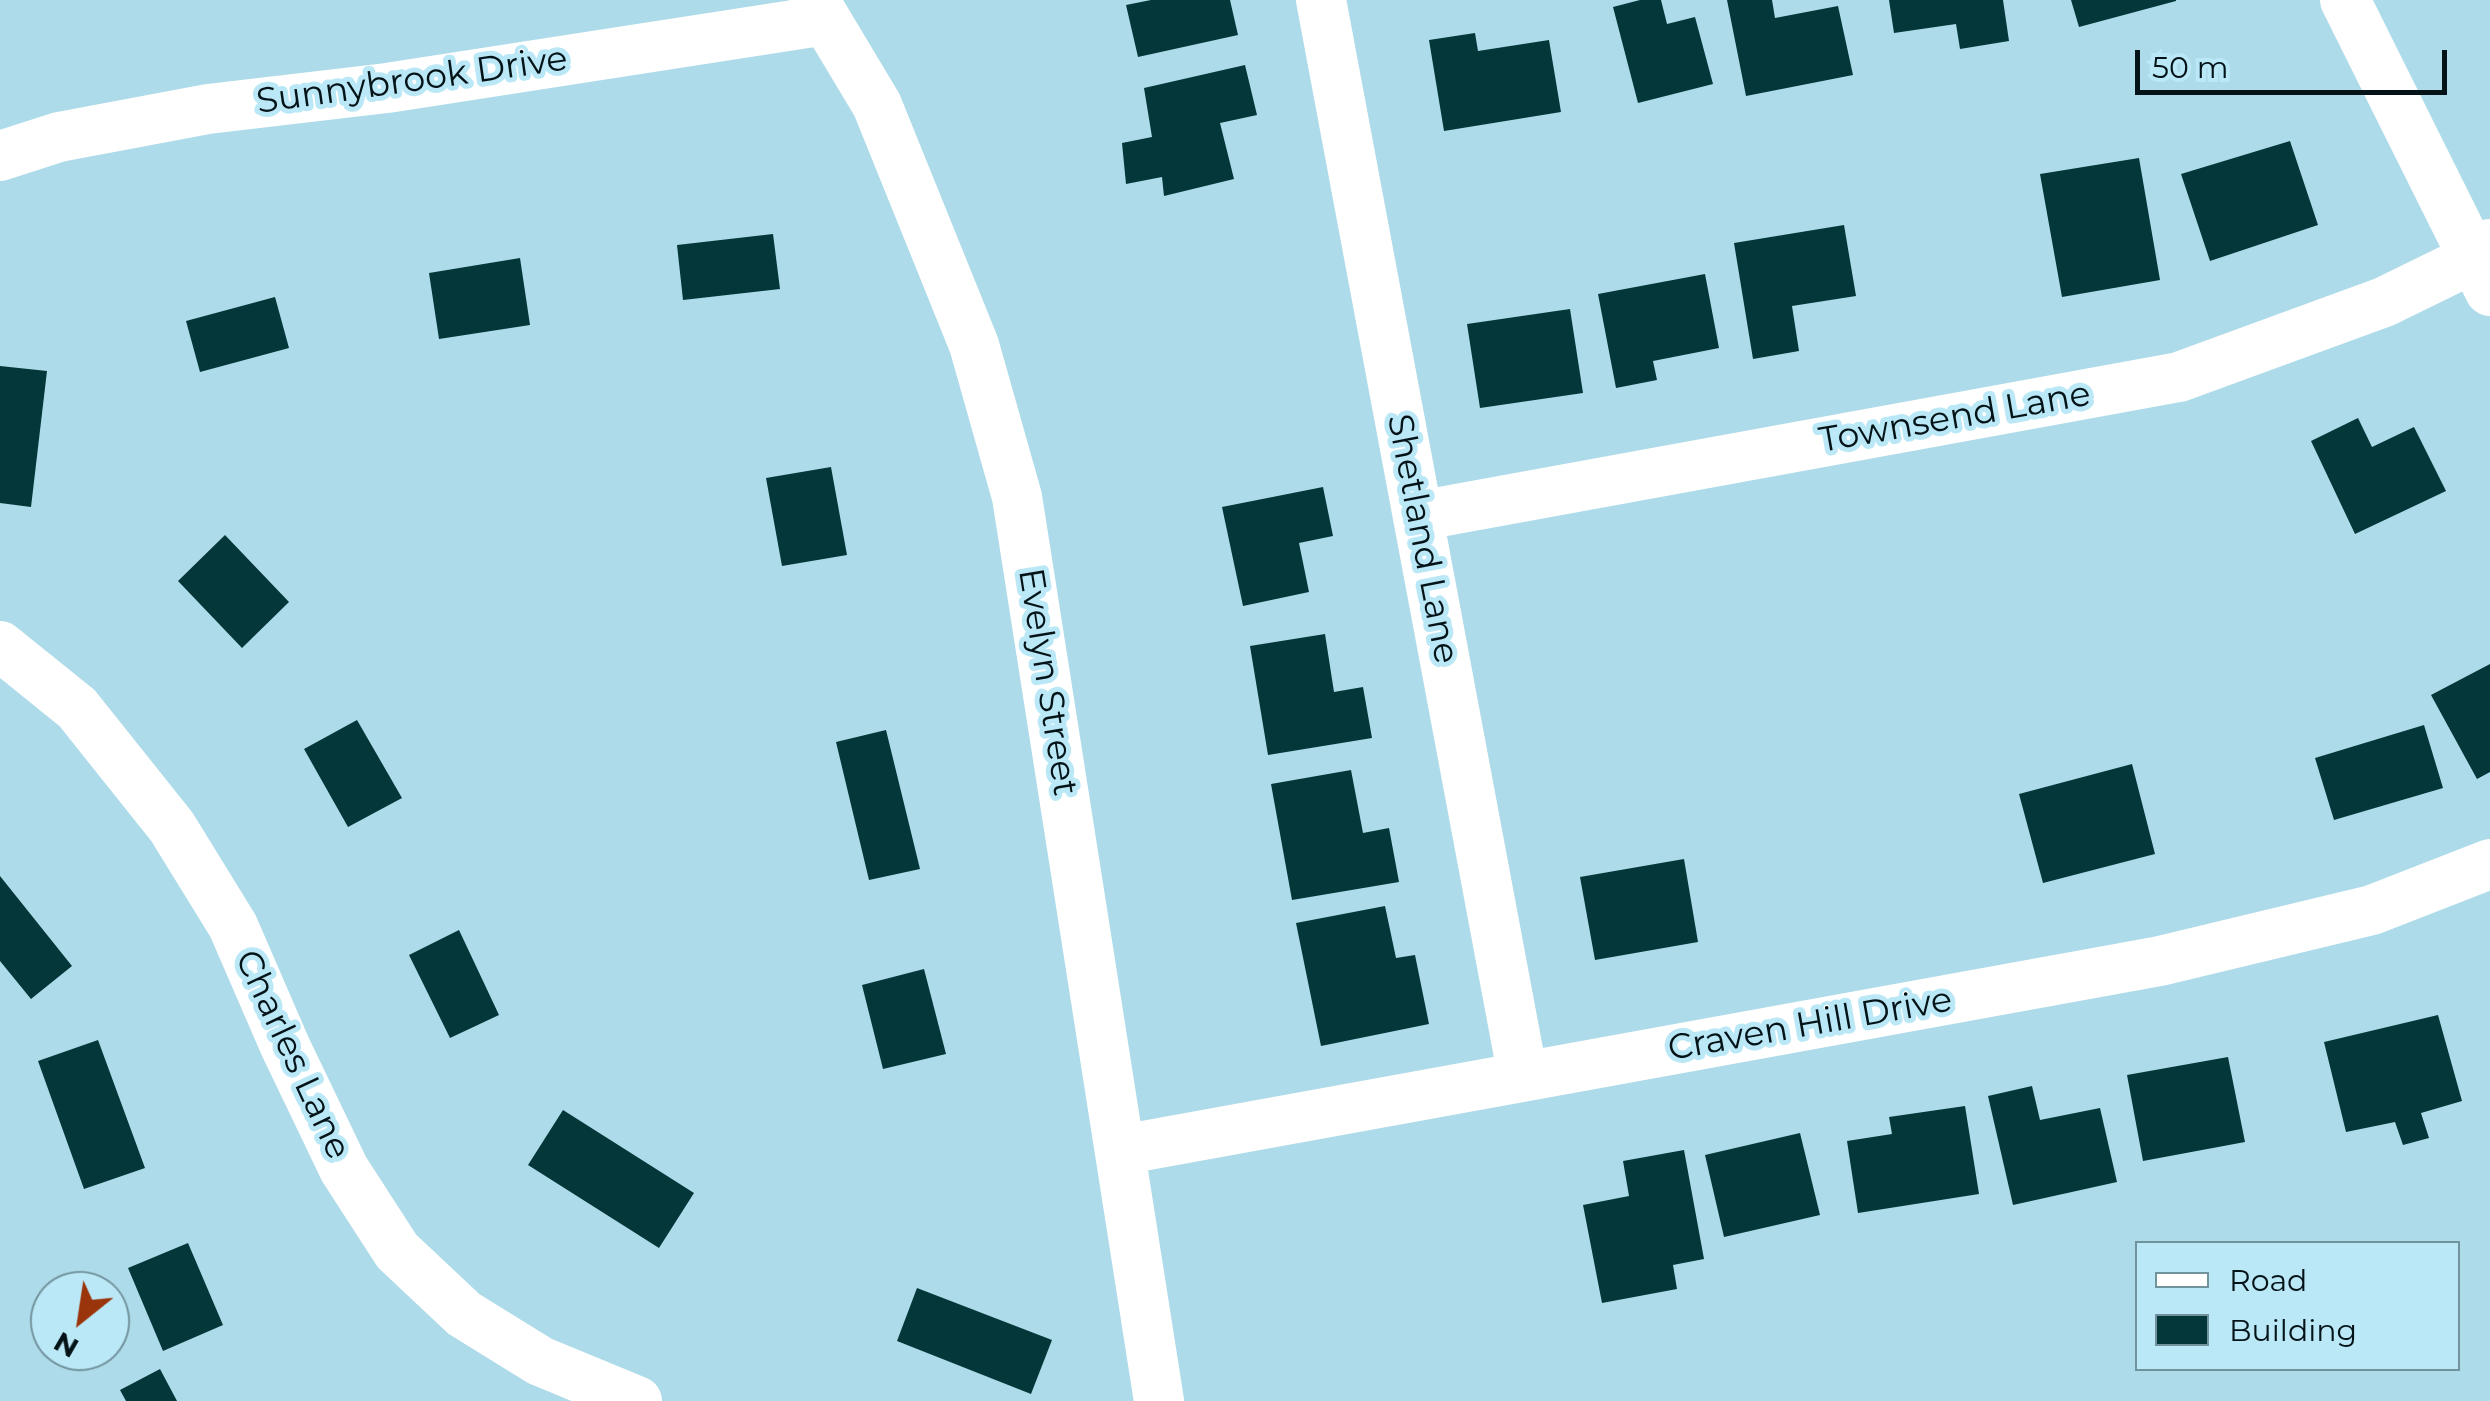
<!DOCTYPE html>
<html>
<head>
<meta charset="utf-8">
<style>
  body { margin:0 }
  #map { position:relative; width:2490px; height:1401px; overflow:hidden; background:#aedbe9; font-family:Montserrat,sans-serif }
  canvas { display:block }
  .legend { position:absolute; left:2135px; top:1241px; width:325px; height:130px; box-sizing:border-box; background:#bbe8f6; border:2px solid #71939d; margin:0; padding:12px 18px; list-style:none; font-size:30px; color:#031318 }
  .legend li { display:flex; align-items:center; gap:20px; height:50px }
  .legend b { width:50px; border:2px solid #71939d }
  .north { position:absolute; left:30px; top:1271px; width:100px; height:100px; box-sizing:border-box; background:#bbe8f6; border:2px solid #71939d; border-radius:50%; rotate:210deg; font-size:28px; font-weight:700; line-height:40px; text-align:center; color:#031318 }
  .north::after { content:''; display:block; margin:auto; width:35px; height:45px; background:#9a340b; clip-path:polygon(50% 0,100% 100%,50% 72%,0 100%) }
  .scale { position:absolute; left:2135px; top:50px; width:312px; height:45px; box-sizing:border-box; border:5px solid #031318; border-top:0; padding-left:12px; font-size:30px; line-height:35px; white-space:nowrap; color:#031318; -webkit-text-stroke:8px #bbe8f6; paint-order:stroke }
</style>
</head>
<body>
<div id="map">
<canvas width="2490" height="1401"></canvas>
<ul class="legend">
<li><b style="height:12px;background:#fff"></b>Road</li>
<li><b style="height:28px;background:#033739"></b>Building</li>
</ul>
<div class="north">N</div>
<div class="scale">50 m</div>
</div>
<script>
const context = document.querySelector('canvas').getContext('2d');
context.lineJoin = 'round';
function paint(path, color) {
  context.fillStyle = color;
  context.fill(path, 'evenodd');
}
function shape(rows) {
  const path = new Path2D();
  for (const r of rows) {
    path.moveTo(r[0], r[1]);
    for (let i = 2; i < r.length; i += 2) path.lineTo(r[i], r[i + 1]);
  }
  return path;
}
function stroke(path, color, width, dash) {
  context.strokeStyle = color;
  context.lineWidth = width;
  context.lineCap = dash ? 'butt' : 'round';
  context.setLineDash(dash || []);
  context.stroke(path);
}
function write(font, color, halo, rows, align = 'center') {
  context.font = font + ' Montserrat,sans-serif';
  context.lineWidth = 10;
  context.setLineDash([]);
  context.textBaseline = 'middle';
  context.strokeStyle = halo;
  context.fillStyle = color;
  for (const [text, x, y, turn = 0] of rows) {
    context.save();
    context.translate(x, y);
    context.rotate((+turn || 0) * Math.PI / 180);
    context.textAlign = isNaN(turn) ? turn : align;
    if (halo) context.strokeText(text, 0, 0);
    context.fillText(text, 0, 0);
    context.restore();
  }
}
paint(shape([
  [1151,0,1230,0,1238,35,1138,57,1126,5],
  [1640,0,1661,0,1667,24,1695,17,1713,84,1638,103,1613,7],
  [1727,0,1772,0,1775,18,1838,6,1853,75,1746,96],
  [1889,0,2003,0,2009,41,1960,49,1956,24,1894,33],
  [2071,0,2176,0,2176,1,2079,27],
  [1475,33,1478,51,1549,40,1561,112,1444,131,1429,40],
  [1245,65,1257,115,1220,123,1234,179,1164,196,1162,177,1126,184,1122,143,1152,137,1144,88],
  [2290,141,2318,225,2210,261,2181,174],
  [2139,158,2160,280,2062,297,2040,174],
  [1844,225,1856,296,1792,306,1799,351,1753,359,1734,243],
  [773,234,780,289,683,300,677,245],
  [520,258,530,325,439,339,429,273],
  [1705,274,1719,348,1653,361,1657,380,1616,388,1598,294],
  [275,297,289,348,200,372,186,321],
  [1570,309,1583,393,1480,408,1467,324],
  [0,366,47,371,31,507,0,503],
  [2358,418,2372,447,2414,427,2446,491,2355,534,2311,441],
  [831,467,847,555,782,566,766,478],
  [1323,487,1333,536,1299,543,1309,592,1243,606,1222,507],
  [225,535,289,602,242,648,178,581],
  [1325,634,1334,692,1363,687,1372,738,1268,755,1250,646],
  [2490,664,2490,772,2477,779,2431,695],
  [357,720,402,798,348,827,304,749],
  [2424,725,2443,788,2334,820,2315,758],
  [886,730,920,869,869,880,836,742],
  [2132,764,2155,854,2043,883,2019,794],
  [1351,770,1363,833,1389,828,1399,882,1292,900,1271,784],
  [1684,859,1698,942,1595,960,1580,877],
  [0,876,72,966,31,999,0,961],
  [1385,906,1396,958,1415,955,1429,1024,1321,1046,1296,923],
  [459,930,499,1015,450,1038,409,955],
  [924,969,946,1054,883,1069,862,985],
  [2438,1015,2462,1101,2421,1113,2429,1138,2403,1145,2395,1122,2346,1132,2324,1042],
  [98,1040,145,1168,84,1189,38,1061],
  [2228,1057,2245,1142,2143,1161,2127,1075],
  [2032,1086,2040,1120,2100,1108,2117,1182,2013,1205,1988,1096],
  [1965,1106,1979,1194,1858,1213,1847,1141,1892,1134,1889,1117],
  [563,1110,694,1193,659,1248,528,1165],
  [1800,1133,1820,1215,1724,1237,1705,1155],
  [1684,1150,1704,1259,1673,1265,1677,1289,1602,1303,1583,1205,1629,1196,1623,1161],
  [188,1243,223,1325,163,1351,128,1268],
  [917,1288,1052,1340,1031,1394,897,1341],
  [160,1369,177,1401,126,1401,120,1390]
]), '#033739');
stroke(shape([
  [814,0,877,105,974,345,1017,497,1159,1401],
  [1321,0,1523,1077],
  [2345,0,2490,291],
  [0,156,59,137,208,109,387,88,826,20],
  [1418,516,2179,377,2384,302,2474,258,2490,244],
  [0,646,77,708,172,827,233,926,285,1046,344,1169,397,1251,464,1314,540,1361,637,1401],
  [1121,1150,2160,961,2372,910,2490,864]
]), '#fff', 50);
write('35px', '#031318', '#bbe8f6', [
  ["Sunnybrook Drive",412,81,-8],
  ["Townsend Lane",1955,418,-10],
  ["Shetland Lane",1422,539,79],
  ["Evelyn Street",1047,682,81],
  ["Craven Hill Drive",1810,1025,-10],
  ["Charles Lane",292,1055,65]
]);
</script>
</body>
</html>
